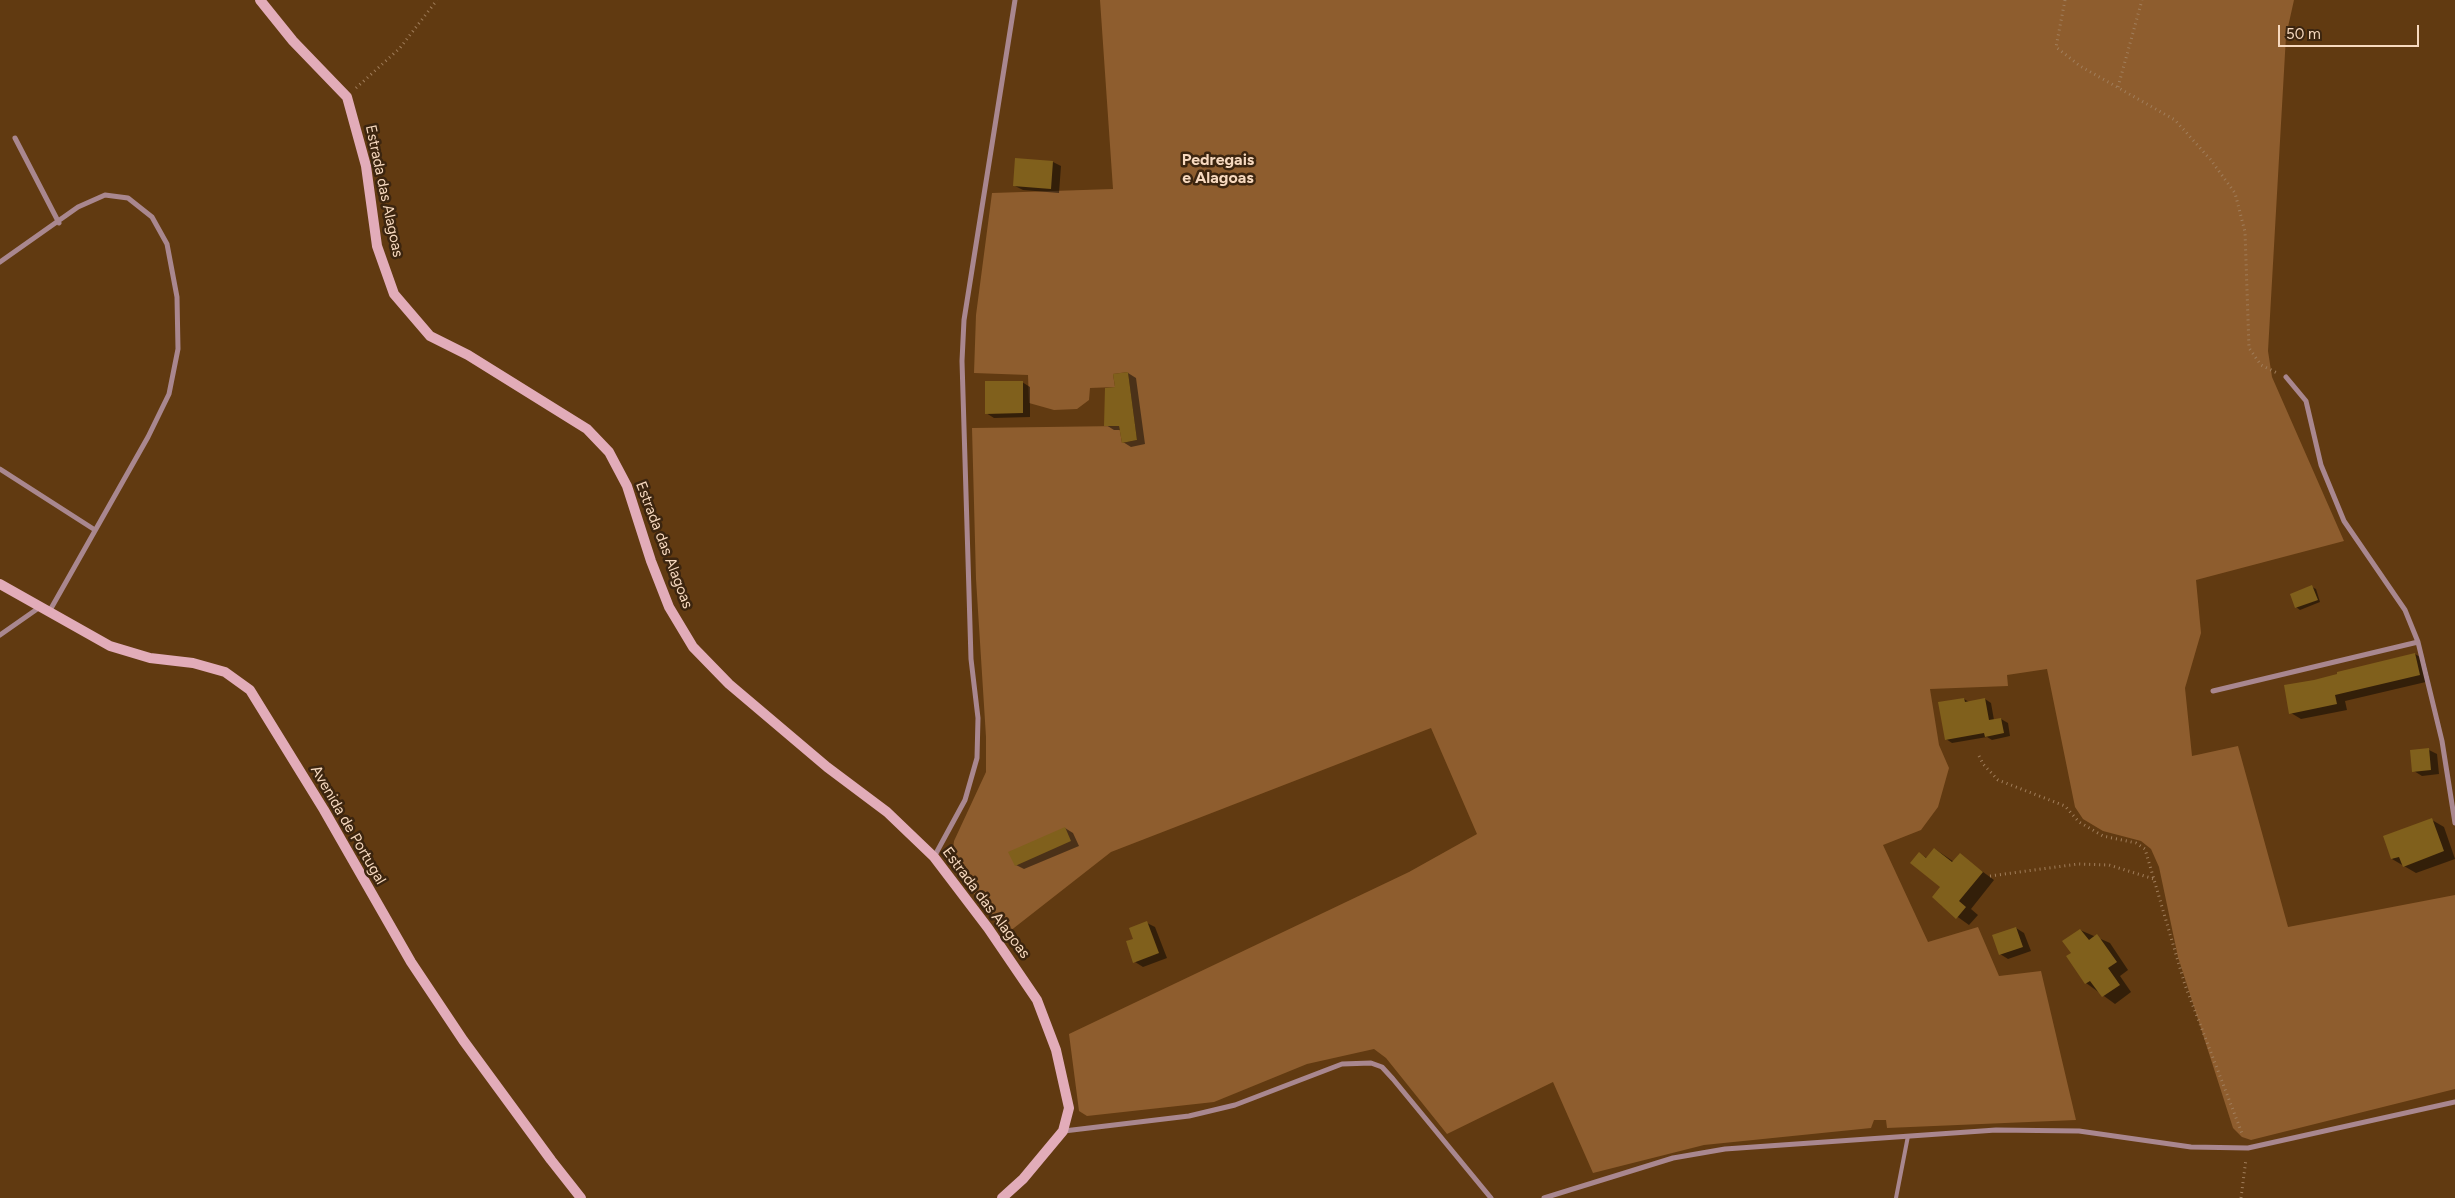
<!DOCTYPE html>
<html>
<head>
<meta charset="utf-8">
<style>
  body { margin:0 }
  #map { position:relative; width:2455px; height:1198px; overflow:hidden; background:#613a11; font-family:Figtree,sans-serif }
  canvas { display:block }
  .scale { position:absolute; left:2278px; top:25px; width:141px; height:22px; box-sizing:border-box; border:2px solid #f7d9bf; border-top:0; padding-left:6px; font-size:15px; line-height:18px; white-space:nowrap; color:#f7d9bf; -webkit-text-stroke:4px #3c250f; paint-order:stroke }
</style>
</head>
<body>
<div id="map">
<canvas width="2455" height="1198"></canvas>
<div class="scale">50 m</div>
</div>
<script>
const context = document.querySelector('canvas').getContext('2d');
context.lineJoin = 'round';
function paint(path, color) {
  context.fillStyle = color;
  context.fill(path, 'evenodd');
}
function shape(rows) {
  const path = new Path2D();
  for (const r of rows) {
    path.moveTo(r[0], r[1]);
    for (let i = 2; i < r.length; i += 2) path.lineTo(r[i], r[i + 1]);
  }
  return path;
}
function stroke(path, color, width, dash) {
  context.strokeStyle = color;
  context.lineWidth = width;
  context.lineCap = dash ? 'butt' : 'round';
  context.setLineDash(dash || []);
  context.stroke(path);
}
function write(font, color, halo, rows, align = 'center') {
  context.font = font + ' Figtree,sans-serif';
  context.lineWidth = 5;
  context.setLineDash([]);
  context.textBaseline = 'middle';
  context.strokeStyle = halo;
  context.fillStyle = color;
  for (const [text, x, y, turn = 0] of rows) {
    context.save();
    context.translate(x, y);
    context.rotate((+turn || 0) * Math.PI / 180);
    context.textAlign = isNaN(turn) ? turn : align;
    if (halo) context.strokeText(text, 0, 0);
    context.fillText(text, 0, 0);
    context.restore();
  }
}
paint(shape([
  [1100,0,2294,0,2286,36,2268,351,2272,377,2344,541,2196,580,2201,633,2185,688,2192,756,2238,746,2288,927,2455,895,2455,1089,2251,1140,2242,1137,2233,1128,2178,957,2159,867,2151,849,2141,841,2103,831,2083,819,2075,807,2047,669,2007,675,2008,686,1930,689,1939,745,1949,768,1938,807,1921,830,1883,845,1928,942,1978,927,1999,976,2041,971,2076,1120,1887,1128,1886,1120,1874,1120,1871,1128,1704,1145,1593,1173,1553,1082,1447,1134,1386,1058,1374,1049,1307,1064,1214,1102,1087,1116,1079,1111,1069,1034,1409,872,1477,834,1431,728,1111,852,1005,935,957,872,952,858,954,841,986,772,986,737,976,579,972,428,1119,426,1122,443,1137,440,1128,372,1113,374,1115,387,1090,388,1089,400,1077,409,1054,410,1029,403,1028,375,974,373,976,315,992,193,1113,189]
]), '#8e5d2e');
paint(shape([
  [1053,162,1061,166,1059,193,1023,190,1015,186],
  [1128,373,1136,378,1145,444,1131,447,1123,442,1121,430,1114,430,1106,425],
  [1022,382,1030,387,1030,417,994,418,986,413],
  [2312,587,2316,589,2320,602,2300,610,2296,607],
  [2415,654,2425,660,2430,681,2345,701,2347,710,2301,719,2291,713,2315,681],
  [1964,699,1969,702,1985,699,1991,703,1994,720,2001,719,2008,723,2010,736,1992,740,1987,737,1952,743,1946,739],
  [2429,750,2437,754,2439,774,2422,776,2414,771],
  [2432,820,2444,827,2455,859,2416,873,2392,859],
  [1065,828,1073,833,1079,846,1024,869,1016,865],
  [1935,849,1954,862,1960,855,1994,880,1971,909,1978,915,1969,925,1941,905,1942,887,1919,853,1927,858],
  [1147,923,1155,927,1167,958,1143,967,1135,962,1135,939],
  [2016,928,2024,933,2031,951,2008,959,2000,954],
  [2080,930,2110,943,2128,970,2120,976,2131,992,2115,1004,2086,983,2072,953]
]), '#0007');
paint(shape([
  [1015,158,1053,161,1051,189,1013,186],
  [1128,372,1137,440,1122,443,1119,426,1104,426,1105,388,1115,387,1113,374],
  [985,381,1023,381,1023,413,985,414],
  [2312,585,2318,600,2295,608,2290,594],
  [2415,653,2420,675,2335,695,2337,704,2289,714,2284,685,2314,680,2337,674,2337,672],
  [1964,698,1965,702,1985,698,1989,720,2001,718,2004,733,1985,737,1984,733,1945,740,1938,702],
  [2429,748,2431,770,2412,772,2410,750],
  [2432,818,2444,851,2403,867,2399,857,2391,859,2383,836],
  [1065,827,1071,841,1015,866,1008,852],
  [1934,848,1952,862,1960,853,1983,872,1959,901,1966,907,1956,919,1932,897,1940,887,1910,863,1919,852,1926,858],
  [1147,921,1159,953,1133,963,1126,941,1133,939,1129,928],
  [2016,927,2023,947,1999,955,1992,935],
  [2080,929,2089,940,2097,934,2117,962,2108,968,2120,985,2102,997,2090,981,2085,984,2066,956,2071,953,2062,941]
]), '#80601c');
stroke(shape([
  [2065,0,2056,47,2080,66,2175,120,2210,159,2235,193,2245,232,2249,348,2261,365,2277,373],
  [2118,87,2142,0],
  [356,88,400,48,437,0],
  [1979,756,1983,764,1998,780,2065,806,2079,822,2103,836,2136,843,2145,849,2185,985,2243,1136],
  [1990,876,2078,864,2109,865,2154,879],
  [2241,1198,2246,1159]
]), '#a17e5b', 3, [1, 4]);
stroke(shape([
  [1896,1198,1908,1136]
]), '#a9878f', 4);
stroke(shape([
  [15,138,59,223],
  [0,262,78,207,105,195,128,198,152,217,167,244,177,297,178,349,169,394,148,437,49,612],
  [2286,377,2306,401,2321,465,2344,521,2405,610,2418,642,2442,741,2455,823],
  [0,469,95,530],
  [0,635,40,607],
  [2213,691,2418,642],
  [934,857,965,800,977,758,978,718,971,659,962,361,964,320,1015,0],
  [1064,1131,1189,1116,1235,1105,1342,1064,1371,1063,1382,1067,1393,1079,1491,1198],
  [1544,1198,1673,1158,1725,1149,1996,1130,2079,1131,2191,1147,2248,1148,2455,1102]
]), '#a9878f', 5);
stroke(shape([
  [260,0,293,41,347,97,366,166,377,246,394,294,430,336,468,355,587,429,609,452,627,486,651,561,669,607,693,647,729,684,827,767,887,812,934,857,988,928,1037,1000,1056,1050,1069,1108,1063,1131,1023,1179,1002,1198],
  [0,584,110,646,150,658,193,663,225,672,250,690,324,810,411,962,463,1040,551,1160,581,1198]
]), '#e2acb9', 10);
write('15px', '#f7d9bf', '#3c250f', [
  ["Estrada das Alagoas",384,191,78],
  ["Estrada das Alagoas",664,545,69],
  ["Avenida de Portugal",348,825,60],
  ["Estrada das Alagoas",986,903,53]
]);
write('bold 16px', '#f7d9bf', '#3c250f', [
  ["Pedregais",1218,160],
  ["e Alagoas",1218,178]
]);
</script>
</body>
</html>
